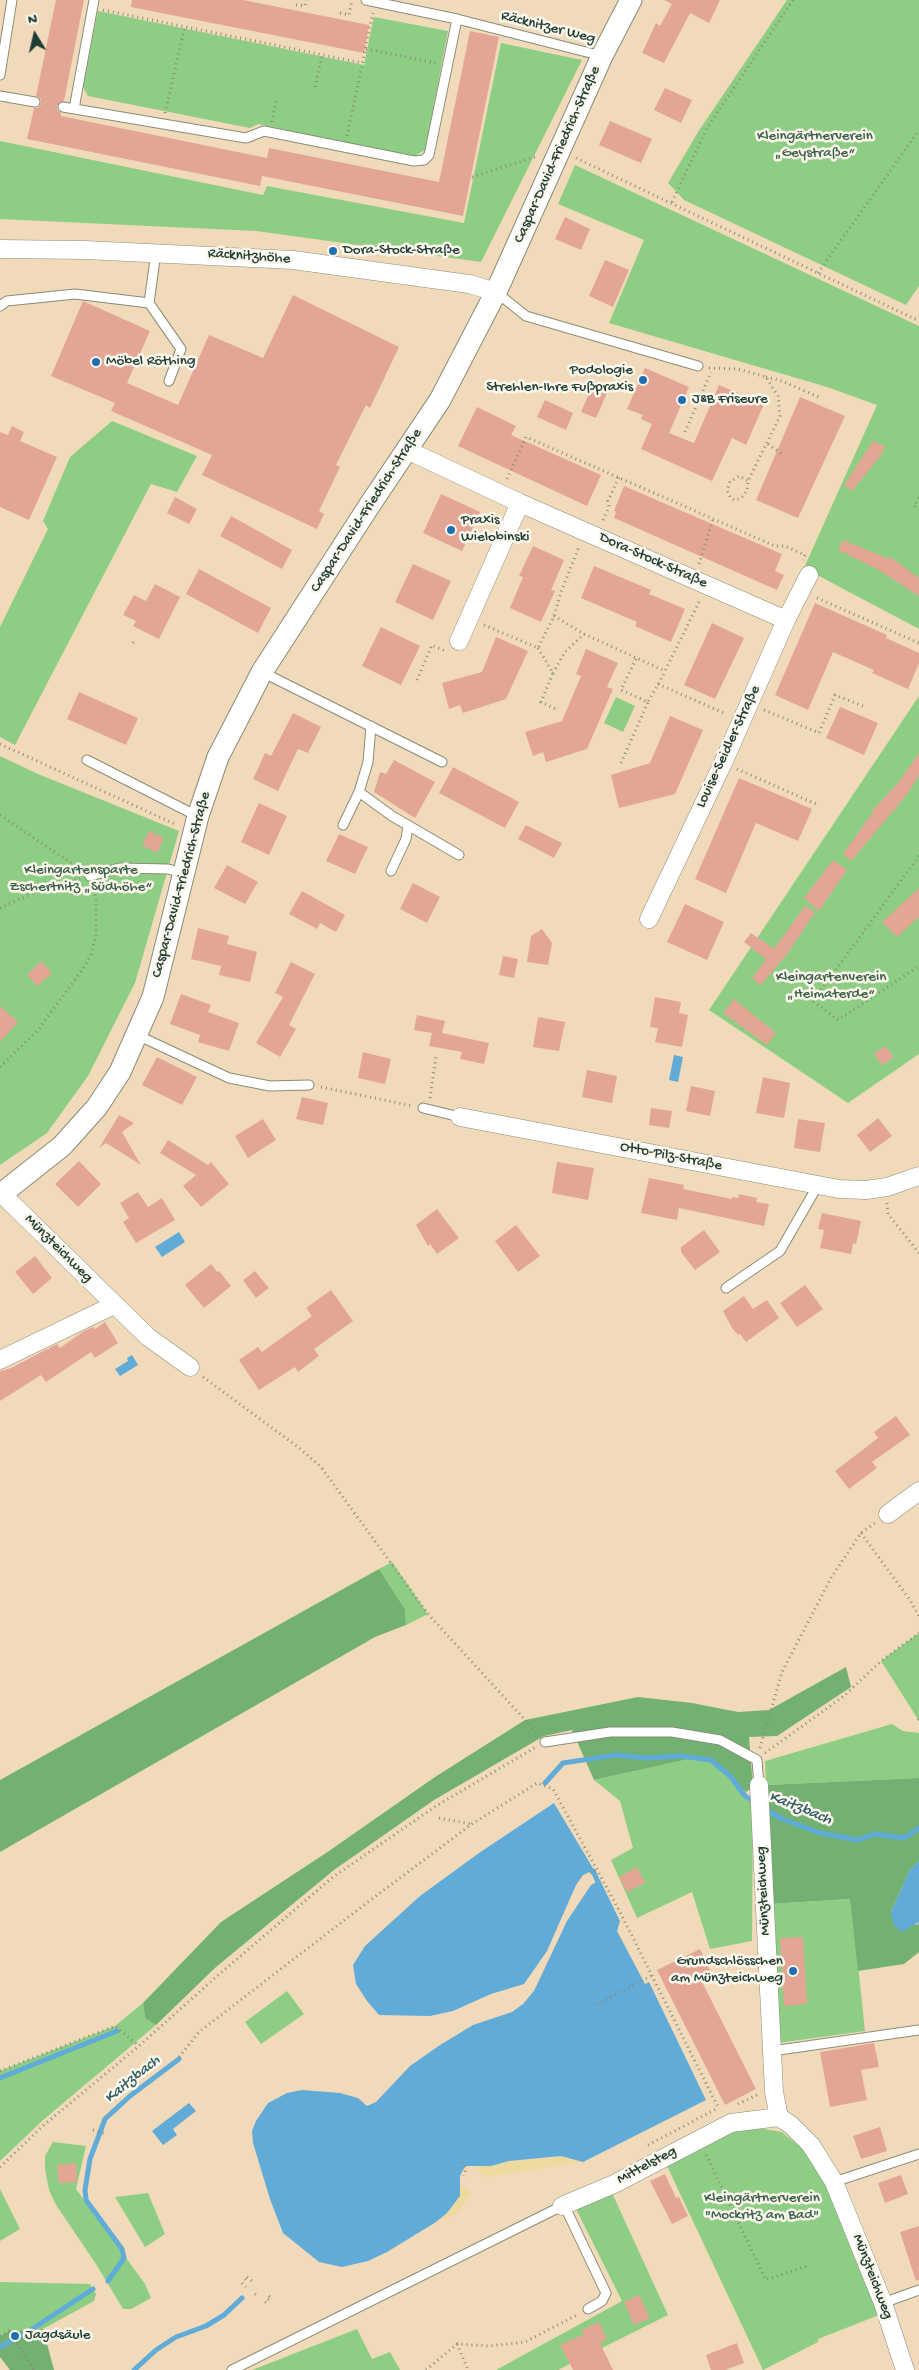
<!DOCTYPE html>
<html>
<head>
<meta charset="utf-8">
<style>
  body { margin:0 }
  #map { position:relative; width:919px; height:2370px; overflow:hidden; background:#f1daba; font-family:"Gochi Hand",sans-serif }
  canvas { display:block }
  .north { position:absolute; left:10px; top:10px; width:50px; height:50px; -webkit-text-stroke:4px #fbf7ec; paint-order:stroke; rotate:351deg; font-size:14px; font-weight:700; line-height:20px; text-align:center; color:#1f3d34 }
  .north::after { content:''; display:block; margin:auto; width:18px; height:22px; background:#1f3d34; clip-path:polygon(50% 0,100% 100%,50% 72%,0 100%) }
</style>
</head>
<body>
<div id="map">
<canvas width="919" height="2370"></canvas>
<div class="north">N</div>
</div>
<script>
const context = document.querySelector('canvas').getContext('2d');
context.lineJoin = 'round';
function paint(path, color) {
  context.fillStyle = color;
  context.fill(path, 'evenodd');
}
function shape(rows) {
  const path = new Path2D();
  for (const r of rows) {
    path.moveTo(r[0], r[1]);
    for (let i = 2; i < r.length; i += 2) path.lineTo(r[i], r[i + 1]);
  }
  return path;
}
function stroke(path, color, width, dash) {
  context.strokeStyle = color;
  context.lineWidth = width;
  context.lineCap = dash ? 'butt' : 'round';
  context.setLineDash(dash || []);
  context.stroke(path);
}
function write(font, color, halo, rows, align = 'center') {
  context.font = font + ' "Gochi Hand",sans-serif';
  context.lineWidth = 5;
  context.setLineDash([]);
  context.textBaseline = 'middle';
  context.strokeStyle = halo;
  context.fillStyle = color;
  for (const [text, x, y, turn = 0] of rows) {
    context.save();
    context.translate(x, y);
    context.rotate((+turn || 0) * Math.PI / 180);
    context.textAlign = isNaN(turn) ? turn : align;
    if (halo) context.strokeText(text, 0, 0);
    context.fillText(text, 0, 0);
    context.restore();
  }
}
paint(shape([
  [787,0,919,0,919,286,906,305,684,200,668,183,698,132],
  [98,11,364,65,374,17,448,31,425,150,413,157,258,124,250,128,88,96,83,87],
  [501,43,582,60,481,262,256,231,0,219,0,141,263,195,267,186,464,223],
  [575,165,919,326,919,629,804,568,877,405,827,387,609,323,644,240,558,204],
  [112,421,197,456,177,492,151,484,15,745,0,737,0,627,48,529,43,521,70,457],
  [919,696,919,1054,848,1103,709,1010],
  [616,697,635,706,623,732,604,723],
  [0,756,38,774,179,831,135,983,88,1076,47,1133,0,1165],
  [392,1562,428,1614,406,1625,405,1609,379,1569],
  [919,1633,919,1721,881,1661],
  [892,1724,903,1731,919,1733,919,1778,766,1785,765,1761],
  [689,1759,709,1761,746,1792,753,1804,752,1941,710,1949,692,1892,637,1918,611,1860,633,1848,620,1801,594,1780],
  [851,1899,865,2031,778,2043,770,1904],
  [287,1991,304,2014,261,2044,245,2022],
  [143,2003,145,2018,156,2025,42,2121,0,2161,0,2071,115,2026],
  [739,2128,764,2129,782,2132,800,2147,819,2168,865,2273,879,2315,818,2339,818,2342,763,2370,667,2166],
  [53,2142,86,2146,76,2189,145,2284,151,2298,131,2309,123,2309,96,2264,56,2205,49,2190,45,2169,45,2156],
  [0,2189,20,2229,0,2241],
  [148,2193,165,2234,145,2247,115,2197],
  [612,2193,668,2315,558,2370,496,2370,622,2301,575,2207],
  [0,2282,90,2284,96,2294,94,2301,43,2329,9,2331,0,2336],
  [357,2329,372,2359,390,2352,400,2370,252,2370]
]), '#8ece84');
paint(shape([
  [379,1569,405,1609,406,1625,375,1637,0,1852,0,1780],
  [846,1667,851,1687,777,1736,749,1737,753,1787,746,1792,709,1761,689,1759,594,1780,572,1730,544,1736,434,1800,334,1870,216,1967,156,2025,145,2018,143,2003,221,1922,329,1851,435,1777,525,1720,638,1697,692,1703,738,1712,769,1710],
  [919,1778,919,1861,910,1870,891,1912,917,1925,919,1922,919,1952,904,1964,858,1971,850,1899,770,1904,766,1785],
  [43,2329,54,2370,10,2370,0,2357,0,2336,9,2331]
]), '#72b172');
paint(shape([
  [561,2156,583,2162,485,2177,474,2166,491,2166,509,2161],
  [460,2184,472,2193,456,2214,436,2222,447,2213,460,2196]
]), '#eeda9e');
paint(shape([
  [674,1055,683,1057,678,1082,669,1080],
  [179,1232,185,1242,162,1257,155,1247],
  [132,1355,138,1365,120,1376,115,1369,128,1361,127,1358],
  [554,1803,594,1870,583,1875,576,1885,547,1951,524,1984,491,1994,453,2011,430,2016,379,2015,367,2001,356,1984,353,1965,365,1946,420,1896,479,1853],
  [919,1861,919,1922,902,1932,894,1925,891,1912,910,1870],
  [600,1880,620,1921,617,1931,645,1984,649,1982,706,2100,583,2162,561,2156,509,2161,491,2166,465,2166,460,2176,460,2196,447,2213,436,2222,387,2252,368,2261,342,2267,319,2262,283,2233,270,2199,253,2143,252,2131,256,2121,268,2103,287,2093,302,2090,340,2093,358,2098,367,2106,376,2102,410,2066,440,2045,473,2025,512,2012,523,2004,534,1991,567,1921,591,1885],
  [189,2103,196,2111,173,2129,177,2135,163,2145,152,2131]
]), '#60abd8');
stroke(shape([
  [545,1783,563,1763,616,1755,646,1758,681,1756,711,1760,731,1777,744,1795,756,1803],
  [765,1809,780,1818,820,1833,858,1840,875,1834,904,1838,919,1828],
  [593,1871,598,1882],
  [0,2078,117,2031],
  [108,2281,124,2258,122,2249,86,2200,85,2190,90,2159,105,2119,130,2096,179,2059],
  [0,2347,26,2333,93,2289],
  [134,2370,156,2350,176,2337,206,2326,224,2315,242,2298]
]), '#60abd8', 5);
paint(shape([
  [56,0,84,0,64,101,57,105,57,110,61,113,61,116,267,158,269,148,439,182,470,31,499,37,463,216,262,176,260,186,27,139,34,108,38,108,41,104,41,99,36,96],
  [132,0,243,0,369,25,364,53,131,7],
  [664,0,720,0,709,23,690,13,664,63,642,53,656,23,660,26,672,4],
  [665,88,692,100,681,123,654,110],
  [610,121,652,139,641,163,599,145],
  [565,217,590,229,581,250,555,239],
  [605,260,629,270,613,307,589,296],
  [293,295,399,347,370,408,366,405,336,465,340,467,319,511,324,514,317,529,202,475,212,455,111,411,115,403,51,376,83,301,150,331,127,383,178,405,209,335,263,358],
  [645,368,689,387,669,433,694,443,719,385,764,404,746,445,732,438,712,481,641,449,652,424,641,419,643,415,627,409],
  [592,387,607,393,596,418,581,412],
  [800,397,845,416,798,518,756,500],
  [545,400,573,413,566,430,537,417],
  [477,407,516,426,511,435,601,475,587,506,458,446],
  [12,426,24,432,20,441,57,457,29,520,0,507,0,432,8,435],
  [873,441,885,446,881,455,852,491,844,485],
  [624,486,782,554,775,571,784,575,777,590,614,518,616,512,614,511],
  [441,494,480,512,462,551,423,533],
  [175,497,197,509,189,524,167,513],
  [231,516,292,550,282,569,220,536],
  [843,540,889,559,890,557,912,573,919,578,919,596,877,569,838,550],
  [533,546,564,560,551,590,555,591,541,622,510,608,523,577,519,576],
  [413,564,451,581,433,620,395,602],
  [594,566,651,590,649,594,685,609,671,642,635,626,637,622,581,598],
  [199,569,271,608,258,633,186,594],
  [155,584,180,597,159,639,133,626,136,621,123,615,134,595,146,601],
  [815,603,887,635,886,638,919,653,919,663,908,689,872,673,874,670,833,652,808,710,775,695],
  [712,623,744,638,715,699,684,685],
  [381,627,420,646,401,685,362,666],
  [496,637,528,651,506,699,463,713,460,705,449,709,442,683,482,672],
  [586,649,618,663,607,687,613,689,587,749,546,762,543,752,533,756,525,732,562,721,581,676,576,674],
  [79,692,138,718,126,745,67,719],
  [840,707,878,723,864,755,826,738],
  [293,713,321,727,308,753,298,749,278,791,253,779,265,753,271,756],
  [670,716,703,730,675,794,619,808,611,775,650,763],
  [919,753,919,776,905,797,851,861,843,854,873,812,872,811,898,783],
  [394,760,435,782,415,818,374,792,380,772,386,774],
  [453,767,519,802,505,828,439,793],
  [739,778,812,809,798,841,756,823,726,893,695,879],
  [259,803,287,816,269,855,241,842],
  [526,825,562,843,554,858,518,839],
  [149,831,164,838,157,853,142,845],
  [339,834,368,847,355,874,326,861],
  [833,860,847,870,819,911,804,898],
  [227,865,258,882,245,904,214,888],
  [413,883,440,897,427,923,400,909],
  [919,888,919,917,897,937,882,922],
  [302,891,345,915,336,932,320,923,317,929,289,914],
  [685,904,724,922,707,960,667,942],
  [805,906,815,912,788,953,761,985,752,978,766,959,744,942,751,933,774,949],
  [198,928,229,936,227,944,257,952,250,982,219,975,221,966,191,959],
  [542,929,552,943,548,965,527,962,531,936],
  [503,956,518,959,514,978,499,975],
  [41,961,52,973,37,986,27,975],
  [291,962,315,974,289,1025,296,1029,280,1057,256,1043,283,997,275,993],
  [181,994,211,1005,208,1012,239,1023,229,1051,198,1042,200,1035,170,1024],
  [655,997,681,1002,679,1013,688,1015,682,1047,655,1042,658,1028,650,1027],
  [734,999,776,1033,767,1045,723,1013],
  [0,1006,18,1022,0,1042],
  [417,1015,445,1021,442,1033,489,1043,484,1064,460,1059,462,1052,429,1046,432,1033,414,1030],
  [538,1017,565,1022,559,1051,533,1047],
  [885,1046,894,1057,882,1065,874,1054],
  [363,1052,391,1059,385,1084,358,1078],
  [157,1057,197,1077,182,1105,142,1085],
  [587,1070,617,1076,612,1103,582,1097],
  [763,1077,790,1083,784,1118,756,1113],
  [691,1086,715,1091,710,1116,686,1111],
  [302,1097,328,1103,323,1125,296,1119],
  [651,1108,672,1111,669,1128,649,1125],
  [119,1115,134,1123,122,1132,141,1165,106,1143,99,1148],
  [878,1118,892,1136,870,1152,857,1135],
  [263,1119,276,1140,248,1158,235,1136],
  [798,1119,825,1123,820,1152,794,1148],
  [168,1140,208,1165,211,1162,229,1184,201,1207,183,1186,196,1175,160,1153],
  [79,1161,101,1184,78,1207,55,1184],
  [557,1162,594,1168,588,1200,552,1193],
  [649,1178,684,1185,683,1189,732,1199,732,1197,738,1198,739,1194,757,1198,756,1202,769,1204,764,1226,679,1208,677,1220,641,1213],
  [138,1192,148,1207,162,1198,175,1220,136,1243,123,1222,129,1218,120,1203],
  [437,1209,459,1238,437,1254,430,1244,428,1246,416,1225],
  [822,1213,861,1221,856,1244,853,1243,851,1254,820,1248,824,1230,818,1229],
  [516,1225,540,1256,518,1272,495,1241],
  [704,1230,720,1252,695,1270,681,1252,681,1247],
  [35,1256,52,1278,33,1294,15,1272],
  [211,1264,217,1272,219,1271,231,1286,204,1308,185,1285],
  [255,1271,269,1288,256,1298,243,1280],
  [805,1285,823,1309,797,1327,780,1303],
  [331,1290,353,1321,314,1349,319,1356,298,1372,295,1367,259,1390,239,1360,258,1347,262,1352,312,1316,306,1308],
  [744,1296,753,1309,767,1300,779,1318,746,1342,740,1334,738,1335,732,1328,723,1311],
  [105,1322,118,1343,95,1358,91,1352,46,1382,41,1375,0,1401,0,1371,11,1368,57,1344,60,1348,84,1331,93,1327,95,1329],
  [896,1416,910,1435,872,1462,877,1468,849,1489,835,1471,878,1438,874,1432],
  [637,1867,645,1883,627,1892,619,1877],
  [803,1937,807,2004,784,2006,780,1938],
  [700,1949,712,1974,701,1980,756,2089,725,2105,657,1970],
  [874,2043,879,2067,861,2070,867,2100,830,2107,820,2052],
  [880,2127,887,2151,861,2159,853,2136],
  [76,2163,77,2182,59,2183,57,2165],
  [665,2174,676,2198,679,2197,688,2216,672,2224,650,2181],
  [901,2175,908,2194,885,2203,878,2183],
  [919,2226,919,2280,916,2281,900,2232],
  [639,2295,650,2318,634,2325,624,2302],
  [599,2322,607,2339,600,2343,613,2370,573,2370,560,2345,584,2334,582,2330],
  [737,2343,744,2363,725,2370,711,2370,706,2355]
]), '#e4a694');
const service = shape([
  [366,0,457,19,602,56],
  [0,75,12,0],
  [0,96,35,102],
  [63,107,246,138,264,131,414,161,424,160,429,155,457,19],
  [74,109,94,0],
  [156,252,149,303,181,349,169,381],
  [496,292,526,316,698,366],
  [0,306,7,301,75,294,149,303],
  [262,672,442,762],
  [371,726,368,762,359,792,392,816,459,855],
  [87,760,197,816],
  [343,825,359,792],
  [391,871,406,839,408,825],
  [90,876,120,868,168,869,183,873],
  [137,1035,229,1078,270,1086,309,1085],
  [423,1108,460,1117],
  [726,1288,780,1251,818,1185],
  [545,1742,610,1732,672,1732,720,1740,757,1760,759,1785],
  [772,2051,919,2030],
  [834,2182,919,2154],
  [564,2205,606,2293,602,2301,588,2309],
  [883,2303,919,2290],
  [232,2370,562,2206]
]);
const minor = shape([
  [0,249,85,250,293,260,469,284,496,292],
  [407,450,520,503,786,620],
  [459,641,520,503],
  [649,919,723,763,786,620,809,575],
  [460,1117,839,1189,866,1190,887,1187,919,1176],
  [2,1194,148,1337,190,1367],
  [0,1360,114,1305],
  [888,1514,919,1491],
  [759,1785,774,2092,779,2117],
  [562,2206,614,2184,731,2123,779,2117,791,2125,811,2145,834,2182,883,2303,905,2370]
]);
const tertiary = shape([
  [0,1195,62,1146,97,1107,120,1072,153,997,198,816,218,757,262,672,369,506,440,400,496,292,602,56,631,0]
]);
stroke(service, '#888c77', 11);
stroke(minor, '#888c77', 19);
stroke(tertiary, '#888c77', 23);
stroke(shape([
  [296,5,305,6,306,0],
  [103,10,362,63],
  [340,13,349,15,352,0],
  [366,49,436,63],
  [315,87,322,55],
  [165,113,185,26],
  [272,122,276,100],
  [347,136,373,13],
  [576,158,919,321],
  [472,177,535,157],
  [672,202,707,128,793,0],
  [818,273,919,130],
  [709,368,738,369,766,377,778,396,780,416,748,481,747,491,741,498,734,500,730,497,727,490,730,482,739,476,748,481],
  [766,377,782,381,821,398],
  [685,432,711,372],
  [768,444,783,455],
  [507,479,526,437,775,546,785,546,805,555,803,560],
  [919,498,914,506,919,509],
  [603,520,609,507,608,501,619,477],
  [699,564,713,519],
  [817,598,919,643],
  [554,616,584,634,665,671,700,600],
  [484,625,538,648,554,616,561,592,579,547],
  [133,643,136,639],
  [538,648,553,673,541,702,558,710],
  [636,659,621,690,648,702,665,672],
  [553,673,565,652,584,634],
  [417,680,432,645,445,651],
  [658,684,726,714],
  [764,710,819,733,835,695,865,707],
  [0,744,177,825],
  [621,763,648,702],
  [737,769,816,804],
  [0,815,80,869],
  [919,856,813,1001,838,1020,919,966],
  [0,908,44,888,80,878],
  [0,1067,38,1030,85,966,91,954,96,936,96,900,93,887],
  [321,1087,413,1106],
  [430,1098,436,1056],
  [887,1203,888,1214,919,1253],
  [203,1377,298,1447,321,1467,428,1614,537,1733],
  [861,1533,910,1600,919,1616],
  [918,1720,919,1719],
  [760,1748,782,1672,831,1578,861,1533,875,1523],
  [765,1753,844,1696,881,1661,919,1633],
  [439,1818,471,1824],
  [590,1873,597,1870],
  [597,2004,651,1976],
  [179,2057,199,2032,368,1902,472,1824,537,1783,553,1789,620,1912,718,2107],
  [0,2071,115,2026,139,2046],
  [738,2104,757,2095],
  [93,2130,106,2134],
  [648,2145,718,2108],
  [706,2155,766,2280,810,2265],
  [462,2162,466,2168,464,2176],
  [0,2167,45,2124,139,2046,216,1977,333,1877,436,1806,536,1747],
  [247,2277,252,2281],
  [245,2279,248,2282],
  [242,2283,246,2287],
  [255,2294,258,2296],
  [269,2296,271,2298],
  [268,2299,270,2300],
  [265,2302,267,2303],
  [0,2336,9,2331,34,2370],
  [457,2344,468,2370],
  [426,2370,457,2344,489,2346,525,2342,577,2315]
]), '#888c77', 3, [1, 4]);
stroke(service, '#fff', 9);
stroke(minor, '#fff', 18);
stroke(tertiary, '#fff', 21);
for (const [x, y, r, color] of [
  [333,251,5,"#1f6fb2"],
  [96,362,5,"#1f6fb2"],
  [643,380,5,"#1f6fb2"],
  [682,400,5,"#1f6fb2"],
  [451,530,5,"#1f6fb2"],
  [793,1971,5,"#1f6fb2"],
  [15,2336,5,"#1f6fb2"]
]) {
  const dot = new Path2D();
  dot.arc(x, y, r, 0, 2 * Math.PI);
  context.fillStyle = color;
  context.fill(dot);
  stroke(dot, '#fbf7ec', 2);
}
write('15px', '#1f3d34', '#fbf7ec', [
  ["Räcknitzer Weg",548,28,14],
  ["Caspar-David-Friedrich-Straße",558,155,-66],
  ["Räcknitzhöhe",249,257,4],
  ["Caspar-David-Friedrich-Straße",367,511,-57],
  ["Dora-Stock-Straße",653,561,24],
  ["Louise-Seidler-Straße",729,747,-65],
  ["Caspar-David-Friedrich-Straße",182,885,-75],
  ["Otto-Pilz-Straße",671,1157,11],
  ["Münzteichweg",58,1249,45],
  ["Münzteichweg",764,1891,-93],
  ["Mittelsteg",647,2166,-28],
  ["Münzteichweg",872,2277,69]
]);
write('15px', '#3b6148', '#fbf7ec', [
  ["Kleingärtnerverein",815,137],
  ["„Geystraße“",815,154],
  ["Kleingartensparte",81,871],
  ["Zschertnitz „Südhöhe“",81,888],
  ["Kleingartenverein",831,978],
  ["„Heimaterde“",831,995],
  ["Kleingärtnerverein",762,2199],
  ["\"Mockritz am Bad\"",762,2216]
]);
write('15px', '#1f3d34', '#fbf7ec', [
  ["Dora-Stock-Straße",343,251],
  ["Möbel Röthing",106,362],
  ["Podologie",633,371,"right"],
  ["Strehlen-Ihre Fußpraxis",633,388,"right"],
  ["J&B Friseure",692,400],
  ["Praxis",461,521],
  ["Wielobinski",461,538],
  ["Grundschlösschen",783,1962,"right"],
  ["am Münzteichweg",783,1979,"right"],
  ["Jagdsäule",25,2336]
], 'left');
write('italic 16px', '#325e65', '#fbf7ec', [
  ["Kaitzbach",800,1809,22],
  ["Kaitzbach",133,2080,-39]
]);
</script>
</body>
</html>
